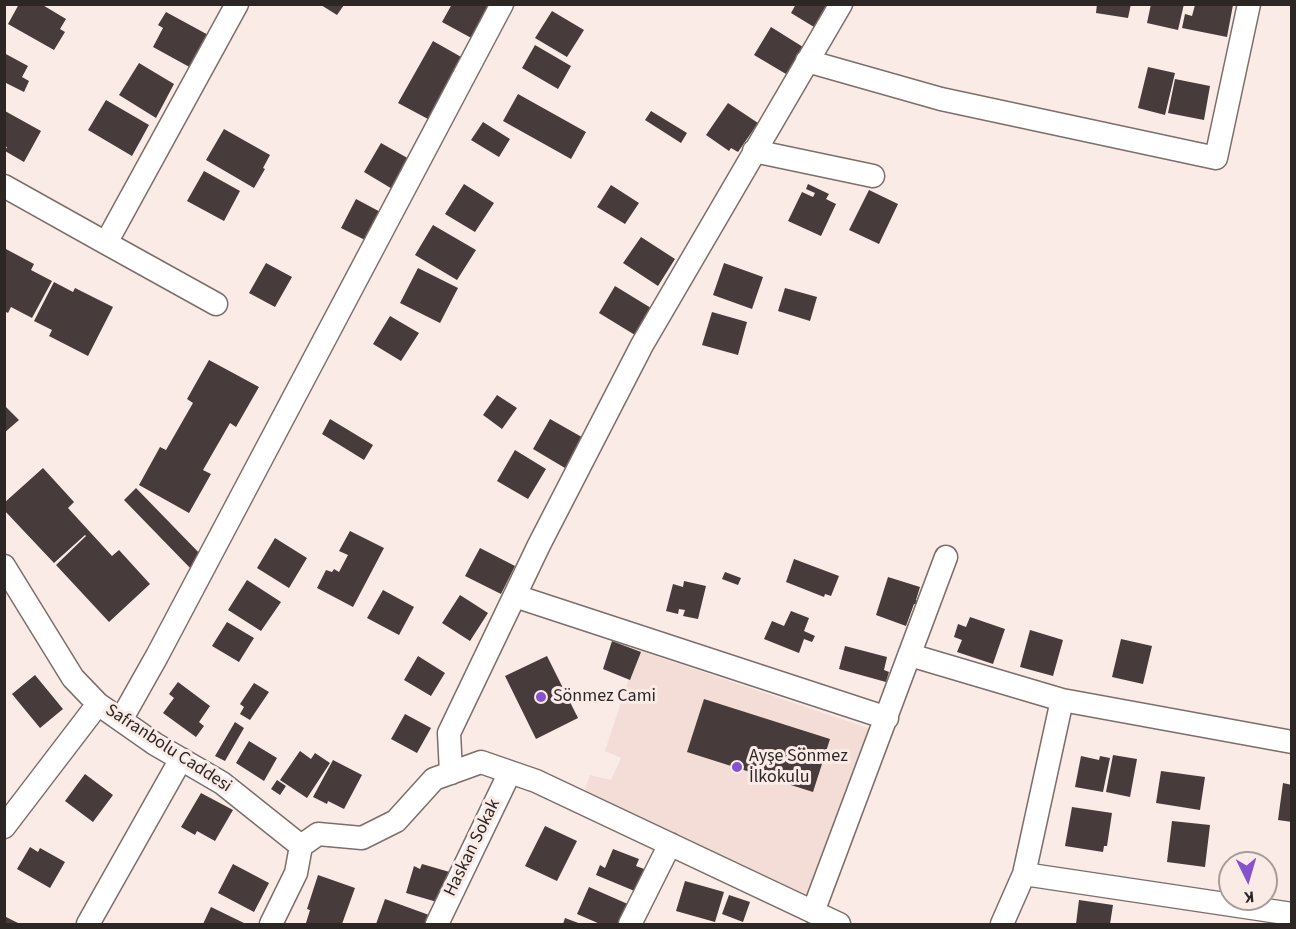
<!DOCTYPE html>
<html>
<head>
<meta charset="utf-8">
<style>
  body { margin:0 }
  #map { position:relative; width:1296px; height:929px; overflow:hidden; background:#faebe7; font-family:"Source Sans 3",sans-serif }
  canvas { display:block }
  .frame { position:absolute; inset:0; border:6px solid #2c2625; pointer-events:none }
  .north { position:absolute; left:1218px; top:851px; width:60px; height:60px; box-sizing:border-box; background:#faebe7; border:2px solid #a89c99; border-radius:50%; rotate:175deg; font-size:16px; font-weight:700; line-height:24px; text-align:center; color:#2c2625 }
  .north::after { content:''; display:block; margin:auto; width:21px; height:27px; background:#8553cc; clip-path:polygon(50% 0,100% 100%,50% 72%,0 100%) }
</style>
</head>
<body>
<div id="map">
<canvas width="1296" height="929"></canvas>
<div class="frame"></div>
<div class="north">K</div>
</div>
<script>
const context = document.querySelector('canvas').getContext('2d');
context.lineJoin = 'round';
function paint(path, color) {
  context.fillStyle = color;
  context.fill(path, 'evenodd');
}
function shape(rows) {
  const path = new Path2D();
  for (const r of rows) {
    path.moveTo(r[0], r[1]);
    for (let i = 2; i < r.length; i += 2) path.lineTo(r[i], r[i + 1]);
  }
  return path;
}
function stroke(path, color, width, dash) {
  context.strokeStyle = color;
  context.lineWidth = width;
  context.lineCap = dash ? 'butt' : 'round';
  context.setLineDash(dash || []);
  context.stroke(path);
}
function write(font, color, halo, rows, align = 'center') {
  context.font = font + ' "Source Sans 3",sans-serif';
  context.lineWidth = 6;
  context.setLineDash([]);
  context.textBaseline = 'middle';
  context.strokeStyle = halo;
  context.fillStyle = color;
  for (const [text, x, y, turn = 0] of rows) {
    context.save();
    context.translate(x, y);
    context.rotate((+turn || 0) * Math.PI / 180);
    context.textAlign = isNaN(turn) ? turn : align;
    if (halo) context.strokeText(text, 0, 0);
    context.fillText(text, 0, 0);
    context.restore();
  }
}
paint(shape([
  [638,650,871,729,808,895,584,792,590,775,611,780,621,758,605,751]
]), '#f5ddd7');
paint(shape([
  [19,4,41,4,66,19,60,29,65,32,54,50,8,24],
  [452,4,483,4,492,10,475,40,442,22],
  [796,4,827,4,814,27,791,13],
  [1097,4,1131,4,1128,18,1096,13],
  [1151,4,1184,4,1178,30,1147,23],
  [321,5,344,5,337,15],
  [1195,5,1233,5,1227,37,1182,28,1185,14,1192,16],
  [552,11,584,30,567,57,535,38],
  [166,12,212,37,193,69,153,47,163,28,158,25],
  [771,27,803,47,786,74,754,55],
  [433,41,463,58,428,119,398,103],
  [535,45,571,66,558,89,522,68],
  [4,53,28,66,22,77,29,81,24,92,4,82],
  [139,63,174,84,156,118,119,95],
  [1148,67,1175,73,1165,115,1138,108],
  [1175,79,1210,86,1204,120,1168,113],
  [518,94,586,132,571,159,503,121],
  [106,100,149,125,132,156,88,130],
  [728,103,758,123,738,152,731,148,729,151,706,135],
  [5,111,41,131,24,162,5,151,7,147,4,146],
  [651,111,687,133,681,143,645,120],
  [483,122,510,139,499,157,471,140],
  [224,129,270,155,263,168,265,169,254,188,206,160],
  [381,143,411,160,394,190,364,172],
  [204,171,240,191,224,221,187,201],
  [464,184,494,203,475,232,445,214],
  [808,184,829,194,826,199,836,204,821,236,788,221,802,192,813,197,815,193,806,189],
  [611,185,639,203,625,224,597,207],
  [869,190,898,204,879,244,849,230],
  [356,199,386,215,371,243,341,228],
  [433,225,476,250,457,280,415,255],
  [641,237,675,259,658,286,623,263],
  [4,248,34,264,31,270,52,281,32,318,11,307,8,313,4,311],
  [266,263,292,277,275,307,249,293],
  [724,263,763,277,752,309,713,295],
  [418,268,458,288,440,323,400,303],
  [54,282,73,292,75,288,113,307,88,356,49,336,52,330,34,321],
  [615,286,651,308,635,335,599,313],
  [785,288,817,297,810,321,778,311],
  [712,312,747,322,738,355,702,345],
  [390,316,419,333,401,361,373,344],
  [209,360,259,387,236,427,230,423,203,470,211,474,189,513,139,485,160,447,166,450,193,403,187,399],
  [497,395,517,408,502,429,483,415],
  [4,405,19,420,4,433],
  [330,419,373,445,364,460,322,434],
  [550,419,587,440,570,471,533,449],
  [515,450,546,469,528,499,497,481],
  [43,468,74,502,68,508,112,556,119,550,150,584,109,622,56,565,86,536,85,535,54,563,4,510,4,503],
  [136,488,205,559,193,571,124,500],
  [350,531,384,548,353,607,317,588,326,570,332,572,334,569,339,572,348,555,339,551],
  [275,538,307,558,289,588,257,568],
  [480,548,515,566,501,594,465,576],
  [794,559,839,576,831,596,825,594,824,597,786,582],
  [725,572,741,578,738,585,722,579],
  [888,577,920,587,916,600,923,603,922,606,914,604,906,626,876,615],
  [247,580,281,602,261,631,228,610],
  [684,581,706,586,698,619,683,616,685,610,679,609,678,614,666,611,673,584,683,587],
  [383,590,414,607,399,635,367,618],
  [460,595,488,613,470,641,442,623],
  [791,611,809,618,804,631,815,636,812,642,804,639,799,653,764,639,772,621,784,626],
  [970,617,1005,629,993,664,957,652,962,640,954,637,958,624,966,627],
  [227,622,254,638,239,662,212,646],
  [1030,630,1063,640,1053,676,1020,667],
  [1121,639,1152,646,1143,684,1112,677],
  [612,641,641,652,630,680,603,669],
  [845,646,887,657,884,670,889,672,886,682,839,669],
  [418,656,445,673,431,696,404,680],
  [547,656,578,718,536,739,505,676],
  [35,675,63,709,40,728,12,694],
  [178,682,210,706,199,722,204,726,196,737,163,713,174,698,169,694],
  [254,683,269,692,250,720,240,714,244,707,240,704],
  [704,699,830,739,813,792,687,752],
  [405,714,431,728,417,753,391,739],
  [235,722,244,728,225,761,215,756],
  [249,741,277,758,264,781,236,763],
  [300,751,311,759,315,753,330,763,307,798,280,780],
  [1113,755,1137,759,1130,797,1106,792],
  [1081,756,1099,760,1100,756,1110,758,1103,792,1075,787],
  [333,760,362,775,344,809,328,801,327,804,313,797],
  [1161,771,1205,777,1200,810,1156,803],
  [85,774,113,795,93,822,65,801],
  [277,780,286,786,280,795,271,789],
  [1283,783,1292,785,1292,822,1278,820],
  [201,793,233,810,215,841,197,831,195,835,181,827],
  [1072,807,1112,813,1107,846,1104,846,1103,852,1065,846],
  [1172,821,1210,825,1205,867,1167,862],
  [545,826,577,841,557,881,525,866],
  [30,847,38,852,40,848,65,862,50,888,17,869],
  [613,849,639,859,636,866,647,870,637,892,596,875,600,865,605,868],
  [233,864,269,883,254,912,218,893],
  [422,864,453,873,444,904,406,893,414,866,420,869],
  [318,875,355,888,342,924,306,923,310,910,307,909],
  [685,881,724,892,715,922,676,911],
  [589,887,630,905,621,924,600,924,577,914],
  [729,895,750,902,743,922,722,914],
  [385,899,429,915,425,924,376,924],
  [1079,900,1113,905,1110,924,1076,924],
  [211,907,246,924,203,924],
  [4,916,20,924,4,924],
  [565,918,581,924,563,924]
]), '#473b3b');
const minor = shape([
  [807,61,941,99,1216,158,1249,4],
  [754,151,873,176],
  [4,186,106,243,237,4],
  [106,243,216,304],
  [4,566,73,678,98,704,155,744,222,783,301,846,296,873,271,924],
  [515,596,887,718],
  [910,655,1062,700,1292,742],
  [121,720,157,656,502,4],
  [451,773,449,733,539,545,642,345,841,4],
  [4,827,98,704],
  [301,846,318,834,362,838,396,821,434,779,481,762,536,781,839,924],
  [1024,874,1062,700],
  [813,912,946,557],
  [88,924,181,759],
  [437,924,510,772],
  [630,924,670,844],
  [1002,924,1024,874,1292,914]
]);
stroke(minor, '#7c6f6b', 25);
stroke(minor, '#fff', 22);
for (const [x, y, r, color] of [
  [541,697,6,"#8553cc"],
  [737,767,6,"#8553cc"]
]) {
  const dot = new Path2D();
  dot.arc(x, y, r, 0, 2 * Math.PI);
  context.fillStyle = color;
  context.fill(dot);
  stroke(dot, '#faebe7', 2);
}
write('18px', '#2c2625', '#faebe7', [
  ["Sönmez Cami",553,697],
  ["Ayşe Sönmez",749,757],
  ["İlkokulu",749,778]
], 'left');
write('18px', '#2c2625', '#faebe7', [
  ["Safranbolu Caddesi",168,749,33],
  ["Haskan Sokak",473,848,-64]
]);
</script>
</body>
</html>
